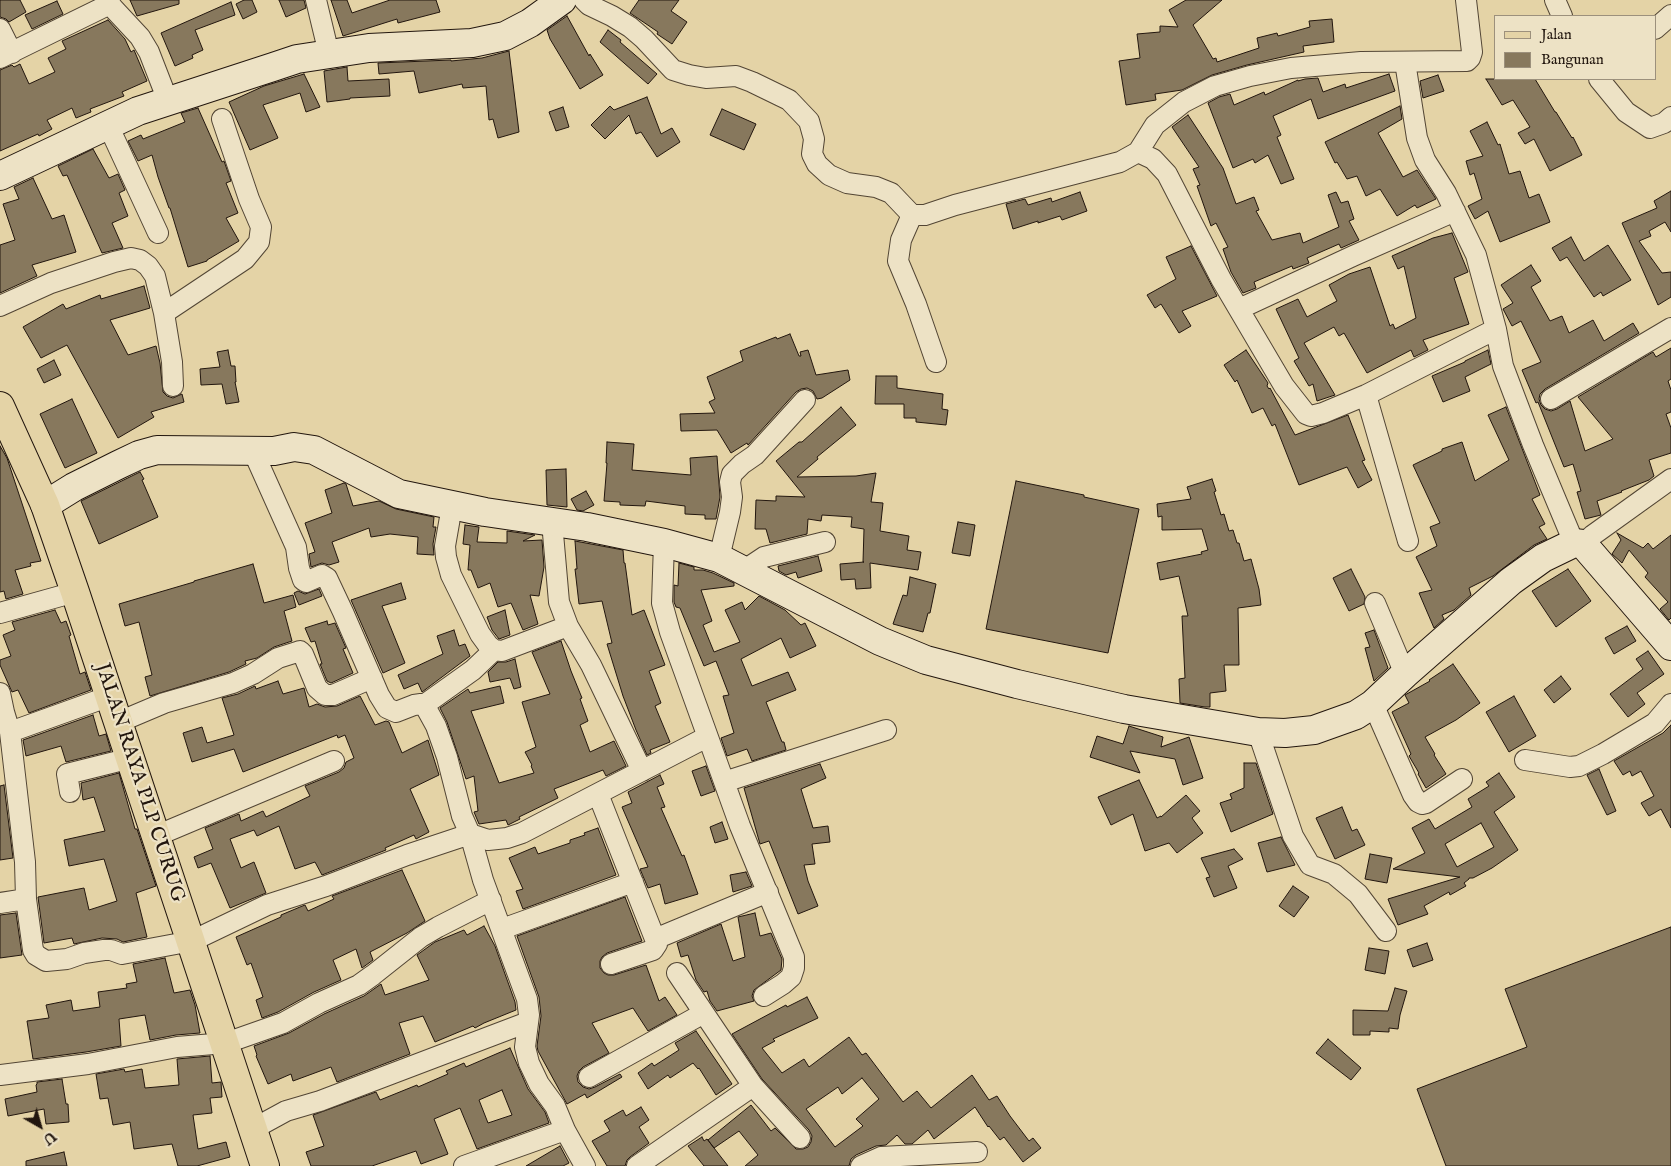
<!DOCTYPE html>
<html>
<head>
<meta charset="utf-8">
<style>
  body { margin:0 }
  #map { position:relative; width:1671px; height:1166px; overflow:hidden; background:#e4d3a6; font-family:"IM FELL English",serif }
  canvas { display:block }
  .legend { position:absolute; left:1494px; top:15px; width:162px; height:65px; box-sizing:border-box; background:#ede2c5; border:1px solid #9c907c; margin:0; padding:6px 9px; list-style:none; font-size:15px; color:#22160e }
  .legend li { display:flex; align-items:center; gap:10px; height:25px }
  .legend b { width:25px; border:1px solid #9c907c }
  .north { position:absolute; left:15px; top:1101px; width:50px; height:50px; -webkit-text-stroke:4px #ede2c5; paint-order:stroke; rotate:142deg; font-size:14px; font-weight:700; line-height:20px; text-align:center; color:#22160e }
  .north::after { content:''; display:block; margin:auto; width:18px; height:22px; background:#22160e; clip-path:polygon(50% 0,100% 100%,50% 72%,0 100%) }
</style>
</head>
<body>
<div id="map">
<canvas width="1671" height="1166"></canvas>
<ul class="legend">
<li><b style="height:6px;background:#e4d3a6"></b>Jalan</li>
<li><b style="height:14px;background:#87785d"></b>Bangunan</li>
</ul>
<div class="north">U</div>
</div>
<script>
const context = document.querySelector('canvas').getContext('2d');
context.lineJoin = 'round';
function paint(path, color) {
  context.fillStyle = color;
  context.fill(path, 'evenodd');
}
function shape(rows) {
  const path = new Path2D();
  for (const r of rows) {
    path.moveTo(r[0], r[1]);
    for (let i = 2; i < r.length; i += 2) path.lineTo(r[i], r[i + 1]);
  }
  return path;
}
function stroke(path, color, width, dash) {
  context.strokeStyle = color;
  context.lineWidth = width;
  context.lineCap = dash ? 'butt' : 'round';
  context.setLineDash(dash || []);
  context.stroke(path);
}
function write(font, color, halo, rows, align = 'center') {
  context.font = font + ' "IM FELL English",serif';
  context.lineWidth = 4.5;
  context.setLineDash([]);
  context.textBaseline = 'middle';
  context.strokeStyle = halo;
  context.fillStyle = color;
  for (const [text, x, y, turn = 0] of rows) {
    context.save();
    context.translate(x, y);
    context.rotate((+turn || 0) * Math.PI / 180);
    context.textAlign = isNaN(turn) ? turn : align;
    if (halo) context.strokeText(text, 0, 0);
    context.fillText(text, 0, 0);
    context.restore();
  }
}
const building = shape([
  [0,0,20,0,26,12,9,22,6,19,0,17,0,0],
  [130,0,179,0,179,4,137,16,130,0],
  [244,0,252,0,257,12,243,19,236,4,244,0],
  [279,0,304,0,306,8,286,17,279,0],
  [331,0,347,0,352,13,390,0,436,0,440,12,398,23,397,19,343,36,331,0],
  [639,0,679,0,671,11,687,22,672,44,657,34,658,32,630,13,639,0],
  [1186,0,1222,0,1193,25,1213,59,1216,58,1217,62,1259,48,1257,38,1277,33,1278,36,1310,27,1309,21,1332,19,1334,42,1303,46,1304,52,1247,65,1212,75,1182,90,1155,94,1156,100,1126,105,1119,61,1140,58,1137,34,1160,32,1160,26,1178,27,1169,10,1186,0],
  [57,1,63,14,32,29,25,15,57,1],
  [231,2,235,15,195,30,203,50,192,55,193,58,175,66,161,33,231,2],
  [567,16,589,56,590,54,603,75,580,89,550,39,547,30,567,16],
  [108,20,125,39,131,52,134,50,147,81,122,92,124,96,90,109,91,112,76,118,72,108,47,120,52,129,39,136,38,134,0,151,0,70,12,65,14,67,20,64,29,84,55,72,48,58,66,49,62,41,108,20],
  [608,30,621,40,620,42,657,74,648,84,600,42,608,30],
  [509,51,519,132,498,138,493,119,489,120,486,86,463,88,462,84,419,93,414,71,379,74,378,63,451,60,451,61,482,58,509,51],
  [347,67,348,81,389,79,390,96,350,98,350,99,327,102,324,71,347,67],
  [304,74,320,107,306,112,300,93,263,105,278,138,250,150,229,102,264,86,304,74],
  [1389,74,1395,91,1318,119,1311,99,1273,116,1281,135,1277,137,1294,179,1281,184,1268,155,1255,163,1253,159,1233,168,1208,103,1219,97,1230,94,1234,105,1264,92,1265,95,1298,80,1298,81,1305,79,1318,78,1323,92,1345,84,1346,88,1389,74],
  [1438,75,1444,91,1423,98,1420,81,1438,75],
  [1486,79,1535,79,1555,112,1556,112,1572,138,1573,137,1582,155,1550,171,1534,139,1525,144,1518,133,1530,127,1513,100,1502,105,1486,79],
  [647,97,661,134,672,128,680,142,657,157,641,132,636,134,629,115,605,139,591,125,610,106,614,110,647,97],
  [1400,106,1402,119,1378,133,1403,177,1417,170,1436,199,1417,208,1415,205,1397,216,1380,189,1366,196,1357,176,1347,179,1337,162,1335,163,1325,142,1400,106],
  [563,107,569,127,556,131,549,112,563,107],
  [198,108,222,162,224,161,231,181,226,183,238,213,226,218,239,241,207,260,207,261,188,267,170,208,169,208,158,177,152,155,138,161,128,141,141,135,143,139,185,122,181,113,198,108],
  [722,109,756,124,744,150,710,135,722,109],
  [1188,115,1223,168,1236,204,1254,197,1259,210,1256,211,1272,240,1300,233,1303,243,1339,227,1328,195,1336,192,1341,203,1348,201,1354,219,1349,221,1359,240,1341,248,1339,244,1307,258,1309,263,1293,269,1292,266,1254,282,1256,288,1243,293,1231,272,1223,249,1228,247,1216,223,1211,226,1197,186,1200,185,1193,169,1199,167,1172,127,1188,115],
  [1487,122,1498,145,1500,144,1509,174,1520,171,1529,198,1539,194,1550,222,1500,242,1488,211,1475,219,1468,206,1482,199,1474,173,1470,175,1466,161,1483,156,1470,131,1487,122],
  [93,149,109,178,118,174,125,190,119,193,128,216,112,223,123,248,102,253,67,175,63,176,58,166,93,149],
  [33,178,52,219,64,215,76,252,32,265,37,276,0,293,0,245,15,240,3,204,19,199,14,187,33,178],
  [1671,191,1671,232,1665,222,1649,231,1651,236,1639,241,1662,273,1671,272,1671,297,1658,305,1622,223,1657,208,1654,201,1671,191],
  [1080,192,1087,211,1062,220,1060,216,1038,223,1038,221,1013,229,1006,204,1025,199,1028,205,1051,198,1052,202,1080,192],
  [1452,233,1468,272,1454,278,1469,324,1423,340,1428,350,1414,357,1411,350,1367,373,1344,333,1339,336,1334,327,1304,343,1335,395,1317,401,1313,384,1309,386,1294,361,1299,358,1276,309,1298,299,1307,317,1337,301,1329,285,1349,274,1370,267,1390,326,1393,324,1395,329,1416,318,1404,266,1398,269,1392,256,1433,238,1452,233],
  [1571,237,1584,261,1608,245,1631,280,1603,296,1601,292,1594,297,1567,257,1560,261,1552,248,1571,237],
  [1191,246,1217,296,1182,311,1191,326,1179,333,1161,304,1155,308,1147,295,1176,279,1166,257,1191,246],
  [1531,265,1541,281,1531,287,1550,321,1562,316,1569,333,1593,320,1604,341,1633,323,1639,333,1545,389,1540,394,1539,399,1541,405,1545,409,1551,411,1557,409,1570,401,1585,451,1613,439,1578,397,1653,352,1656,357,1671,348,1671,379,1668,381,1671,390,1671,412,1666,414,1671,428,1671,453,1649,460,1654,476,1649,480,1621,491,1622,492,1597,501,1601,515,1585,519,1577,492,1581,491,1573,464,1564,467,1538,402,1536,403,1522,370,1541,362,1521,321,1512,326,1503,309,1513,303,1501,285,1531,265],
  [144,286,150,308,110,320,128,355,156,346,160,363,163,392,167,396,173,398,182,394,184,402,151,412,154,417,118,438,67,345,41,358,23,327,63,304,66,309,100,295,101,299,144,286],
  [790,334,799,356,801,356,800,352,808,350,816,375,848,370,850,380,822,398,817,399,813,391,807,388,801,389,796,392,748,445,747,443,731,453,717,430,681,431,680,414,715,413,709,402,715,399,707,377,743,361,740,351,776,337,777,339,790,334],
  [228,350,231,366,235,366,236,382,235,382,239,402,226,404,222,384,201,385,200,369,220,367,217,352,228,350],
  [1246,350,1268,383,1267,386,1269,389,1270,388,1295,435,1348,415,1365,460,1362,461,1372,480,1358,488,1347,467,1299,485,1275,424,1272,426,1263,408,1252,413,1237,380,1235,382,1224,365,1246,350],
  [1488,350,1491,364,1465,377,1470,391,1443,402,1432,376,1465,362,1465,361,1488,350],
  [54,360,61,375,44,383,37,369,54,360],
  [876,376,897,376,897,388,943,394,942,409,948,410,946,425,916,422,916,418,904,418,904,404,875,404,876,376],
  [72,399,97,453,65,468,40,414,72,399],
  [841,407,856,425,817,457,818,459,797,477,856,476,876,473,871,502,883,503,880,531,909,536,907,550,921,552,918,570,870,563,871,588,856,589,855,579,841,580,840,564,864,562,863,562,864,529,851,527,852,517,822,515,821,521,808,519,807,534,770,543,766,529,755,529,756,500,776,501,776,496,805,497,776,461,799,442,802,442,841,407],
  [1506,407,1540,495,1532,499,1545,524,1539,527,1547,539,1534,545,1493,576,1469,588,1471,595,1454,610,1442,615,1444,619,1434,628,1419,593,1432,590,1416,557,1437,546,1430,527,1440,523,1413,465,1442,451,1442,449,1462,442,1475,481,1509,460,1488,415,1506,407],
  [607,442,634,444,632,470,691,475,690,458,717,456,720,497,716,519,705,519,705,515,685,514,685,506,646,501,645,506,620,505,620,502,604,501,607,463,606,463,607,442],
  [0,446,7,458,41,561,30,563,31,566,15,570,23,594,6,599,4,591,0,592,0,446],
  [566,469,567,507,547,505,546,470,566,469],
  [140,472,144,479,142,480,158,517,99,544,81,501,140,472],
  [1212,479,1216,491,1214,492,1221,515,1224,514,1229,531,1233,530,1237,543,1239,543,1244,561,1251,559,1259,589,1261,605,1238,608,1239,665,1224,665,1226,691,1210,693,1210,707,1205,707,1180,703,1179,679,1185,678,1182,616,1188,616,1179,576,1160,580,1157,563,1202,554,1201,552,1208,550,1202,529,1162,530,1162,516,1158,517,1157,504,1191,499,1187,487,1212,479],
  [1016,481,1084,495,1084,497,1139,509,1108,653,986,629,1016,481],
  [344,483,346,484,353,506,379,501,396,509,434,517,433,527,436,527,433,544,434,555,417,554,418,537,390,534,371,537,369,528,332,542,339,562,329,565,322,563,311,567,309,554,315,552,305,523,332,513,325,490,344,483],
  [586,491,594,505,583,511,577,510,571,499,586,491],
  [958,522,975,525,970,556,952,553,958,522],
  [465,525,479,527,477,542,507,543,507,531,535,535,523,541,542,540,544,567,539,596,530,595,538,624,523,630,511,603,498,607,490,583,478,588,471,570,468,570,470,545,463,544,465,525],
  [1617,533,1643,548,1648,543,1653,549,1671,535,1671,618,1669,620,1660,609,1668,602,1645,577,1648,573,1629,550,1622,563,1612,554,1621,540,1617,533],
  [575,541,623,550,624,563,625,563,632,615,644,610,665,665,649,671,661,703,655,706,670,742,650,750,651,753,647,755,636,730,623,696,607,644,612,643,602,601,579,604,575,569,577,569,575,541],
  [818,556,822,571,798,578,796,572,786,575,779,571,778,566,818,556],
  [679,563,694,567,694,570,703,570,713,573,734,583,734,586,701,590,712,621,703,625,714,652,740,642,725,610,742,602,745,610,759,596,785,610,801,625,805,623,816,646,790,658,781,638,741,659,752,686,788,672,796,690,766,702,782,742,784,742,786,750,752,761,747,749,727,756,721,738,734,733,723,696,729,695,716,661,704,666,680,608,676,607,674,602,674,585,678,586,679,563],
  [253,564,264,603,293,595,296,607,284,611,292,641,274,647,257,658,245,661,246,664,229,672,150,696,145,677,152,675,139,622,125,626,119,604,194,582,194,581,253,564],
  [1351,569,1365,597,1364,604,1349,611,1333,578,1351,569],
  [1568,569,1591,601,1556,627,1532,591,1568,569],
  [910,577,936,584,930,613,928,613,923,632,893,624,903,595,907,596,910,577],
  [401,583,406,599,382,606,405,663,383,673,351,600,401,583],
  [319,589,322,596,299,605,294,593,298,591,305,594,319,589],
  [55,610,61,623,66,621,71,635,69,636,80,674,85,672,91,690,29,713,18,690,12,692,0,665,0,660,11,656,3,635,15,630,12,622,55,610],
  [505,610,510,635,499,639,492,630,487,617,505,610],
  [327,621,328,625,335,623,346,648,343,649,353,673,331,683,327,681,320,664,322,664,315,641,311,642,305,628,327,621],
  [1627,626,1636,641,1614,654,1605,638,1627,626],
  [454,630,459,646,465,644,470,656,422,692,418,683,404,689,398,675,443,654,437,636,454,630],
  [1374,630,1388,668,1374,681,1365,648,1370,647,1365,633,1374,630],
  [561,641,571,671,582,698,580,699,588,721,580,725,590,752,614,741,626,766,606,776,603,770,554,789,558,798,519,817,520,819,508,825,506,820,479,824,474,812,478,811,474,776,466,779,447,722,440,708,468,689,470,693,500,686,504,703,471,711,499,783,534,773,531,766,532,765,525,752,536,747,522,702,550,694,532,652,561,641],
  [1648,651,1664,674,1637,693,1645,704,1628,717,1610,694,1643,669,1636,659,1648,651],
  [515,659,521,687,514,689,510,678,490,682,488,672,498,662,506,662,515,659],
  [1453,664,1480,703,1456,720,1425,737,1435,754,1434,755,1446,774,1426,788,1418,774,1419,773,1409,756,1411,754,1392,712,1409,703,1405,695,1430,681,1429,680,1453,664],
  [1561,676,1571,689,1554,703,1544,690,1561,676],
  [278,681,283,694,304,688,309,707,317,704,325,707,337,706,360,696,375,725,386,721,389,722,402,753,428,740,439,775,410,789,429,832,416,839,414,835,385,848,386,850,322,875,315,862,295,869,279,826,257,836,254,830,230,839,241,868,254,862,266,893,230,908,211,863,198,868,194,857,213,849,205,828,239,814,241,821,263,811,266,817,310,796,305,786,339,772,344,768,346,762,354,758,345,735,338,738,337,735,243,772,234,749,192,762,183,733,202,727,207,743,234,735,222,698,238,694,255,686,256,689,278,681],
  [1514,696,1536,736,1509,752,1486,712,1514,696],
  [93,715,99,736,106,734,111,751,66,762,61,746,26,756,23,740,93,715],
  [1671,725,1671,828,1661,809,1649,816,1641,803,1654,796,1641,771,1632,776,1630,771,1623,775,1614,761,1663,733,1671,725],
  [1129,726,1163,737,1161,747,1189,737,1203,778,1183,785,1175,759,1130,751,1140,773,1090,757,1097,736,1123,744,1129,726],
  [1244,763,1256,763,1273,814,1231,832,1220,803,1232,799,1230,794,1244,788,1244,763],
  [820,764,826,778,801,789,813,828,828,826,830,842,812,844,815,864,804,865,808,881,818,906,798,914,769,841,760,844,744,788,820,764],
  [706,766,715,791,701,796,692,771,706,766],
  [1599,769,1616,811,1607,815,1587,775,1599,769],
  [119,773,135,829,137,829,156,886,136,893,147,937,123,942,117,939,102,938,74,944,72,938,44,943,38,897,84,888,89,910,117,901,104,859,69,866,64,840,105,831,94,797,83,800,81,783,119,773],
  [1499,773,1515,797,1494,812,1518,850,1492,868,1473,878,1469,878,1469,879,1464,883,1466,886,1450,895,1449,892,1424,906,1428,914,1398,925,1388,899,1460,877,1393,869,1425,853,1412,828,1429,819,1435,829,1472,807,1468,799,1489,786,1486,782,1499,773],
  [1481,823,1494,847,1457,867,1445,844,1481,823],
  [660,775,664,784,657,787,665,807,661,808,682,856,684,855,698,894,665,904,660,884,648,888,640,869,648,867,622,807,632,803,628,792,660,775],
  [1139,780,1157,818,1161,816,1161,817,1186,795,1200,811,1192,818,1203,833,1177,853,1169,843,1145,851,1133,814,1111,825,1098,797,1139,780],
  [4,785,13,858,0,860,0,786,4,785],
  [1342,807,1352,831,1357,829,1365,845,1335,859,1316,818,1342,807],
  [722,822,728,839,715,843,710,827,722,822],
  [598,828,616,875,523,909,516,891,523,889,509,858,535,847,538,854,570,843,570,840,585,835,584,833,598,828],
  [1281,837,1295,865,1267,872,1258,843,1281,837],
  [1234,849,1243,859,1228,866,1237,888,1214,897,1206,878,1210,877,1201,858,1234,849],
  [1370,854,1392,858,1387,883,1365,879,1370,854],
  [402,870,425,921,407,933,370,952,373,960,362,968,356,949,333,960,341,980,314,992,278,1012,262,1018,256,1000,263,997,251,963,247,965,236,937,281,917,281,915,300,907,305,905,308,911,334,899,332,896,402,870],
  [746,872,752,886,733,892,730,875,746,872],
  [1293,886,1309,897,1294,917,1279,906,1293,886],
  [625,897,642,941,607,953,602,957,600,961,600,968,604,973,608,975,614,975,646,965,659,1001,665,997,677,1015,648,1031,633,1008,592,1023,609,1053,583,1067,579,1071,577,1076,578,1082,583,1087,589,1089,595,1087,620,1074,622,1077,587,1098,585,1094,567,1104,538,1051,537,1046,541,1016,539,997,517,936,625,897],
  [16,913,22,955,0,958,0,915,16,913],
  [755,913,760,936,771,933,782,959,781,970,754,990,752,996,754,1001,717,1011,710,1001,707,991,704,992,696,980,688,955,681,957,677,943,721,924,733,961,745,957,738,917,755,913],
  [484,926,495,946,515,1002,516,1010,484,1023,475,1028,473,1026,435,1042,423,1016,399,1023,410,1054,337,1082,331,1067,293,1081,291,1074,268,1084,256,1056,257,1055,254,1046,289,1033,324,1014,364,996,381,984,385,995,429,980,417,955,435,942,464,930,467,935,484,926],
  [1671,927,1671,1166,1446,1166,1417,1089,1527,1047,1505,989,1671,927],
  [1427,943,1433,960,1413,967,1407,950,1427,943],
  [1369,948,1389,951,1385,974,1365,970,1369,948],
  [165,958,174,993,190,990,195,1005,200,1033,176,1035,150,1040,145,1015,119,1019,121,1046,86,1052,33,1059,27,1021,49,1018,46,1005,71,1000,73,1011,100,1007,98,992,127,988,126,984,137,982,133,964,165,958],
  [1395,988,1407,991,1400,1015,1398,1029,1389,1028,1389,1032,1370,1031,1370,1035,1353,1035,1353,1010,1388,1011,1395,988],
  [807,997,818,1018,773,1039,775,1041,762,1048,782,1073,804,1059,809,1067,849,1037,862,1055,866,1053,903,1102,917,1091,931,1108,972,1075,989,1100,997,1096,1010,1116,1029,1141,1033,1138,1041,1148,1023,1162,1004,1137,1000,1140,989,1126,988,1127,975,1107,934,1139,928,1130,912,1144,905,1144,897,1135,886,1145,876,1146,856,1155,851,1159,849,1166,745,1166,758,1155,739,1131,714,1148,708,1140,751,1105,771,1131,775,1128,796,1149,803,1149,808,1147,811,1142,812,1136,809,1130,762,1079,732,1034,786,1005,787,1007,807,997],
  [862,1078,879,1099,856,1119,863,1126,835,1147,806,1109,838,1087,842,1094,862,1078],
  [696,1031,732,1084,716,1095,699,1068,698,1069,693,1063,670,1078,668,1075,648,1089,638,1073,652,1063,654,1066,679,1050,675,1043,696,1031],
  [1328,1039,1361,1068,1351,1080,1316,1053,1328,1039],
  [510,1048,528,1089,545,1112,549,1123,477,1149,460,1108,434,1119,448,1154,421,1164,416,1151,372,1166,311,1166,306,1152,324,1146,313,1115,376,1092,380,1100,417,1085,418,1087,448,1074,446,1071,464,1063,466,1067,510,1048],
  [502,1090,512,1115,488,1123,479,1100,502,1090],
  [210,1056,212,1083,221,1082,222,1097,210,1098,212,1113,193,1115,198,1149,226,1142,230,1157,197,1166,178,1166,172,1144,134,1149,130,1122,113,1125,108,1098,100,1099,96,1074,124,1069,125,1072,142,1069,145,1088,179,1085,177,1059,210,1056],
  [62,1079,66,1104,68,1104,69,1122,46,1124,44,1109,8,1116,5,1099,37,1092,36,1085,37,1084,37,1082,62,1079],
  [641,1107,649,1120,639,1127,649,1143,630,1157,627,1160,625,1166,607,1166,592,1141,610,1131,604,1121,623,1110,626,1116,641,1107],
  [702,1137,704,1141,707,1139,728,1166,704,1166,688,1146,702,1137],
  [560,1146,569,1163,563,1166,526,1166,560,1146],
  [64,1152,67,1166,26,1166,26,1161,64,1152]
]);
paint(building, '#87785d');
stroke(building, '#22160e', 1);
const street = shape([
  [107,0,113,8,140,37,149,52,168,101],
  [316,0,329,54],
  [584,0,589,5,612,16,630,27,644,39,673,70,689,75,706,78,736,76,752,82,789,100,809,121,814,139,812,154,817,164,829,175,847,183,876,187,891,193,912,215,925,215,955,205,1120,162,1138,152,1155,125,1184,102,1215,86,1250,76,1291,68,1361,62,1467,61,1470,58,1472,52,1466,0],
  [1555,0,1562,16],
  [0,29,12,53],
  [1655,29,1671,15],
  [0,58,110,4],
  [1405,62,1417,138,1425,160,1446,193,1476,255,1496,329,1503,366,1533,445,1574,543],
  [1599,79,1626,112,1650,128,1664,123,1671,117],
  [108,125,158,233],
  [1138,152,1153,159,1167,174,1221,279,1284,386,1306,414,1311,416,1323,413,1366,395,1496,329],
  [912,215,901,240,898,261,916,304,936,362],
  [0,306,51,283,114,262,131,258,140,260,148,266,155,276,164,313,172,362,173,386],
  [1239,309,1353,256,1455,211],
  [164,313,245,259,259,242,261,227,249,199,222,119],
  [1366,395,1408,541],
  [1551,399,1671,328],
  [253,451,296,547,299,568,303,580,306,582,322,575,327,578,343,612,379,695,387,708,396,712,414,705,421,704,425,706,436,726,447,757,462,816,470,834,483,880,527,999,529,1015,525,1047,529,1063,539,1084,555,1106,565,1130,585,1166],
  [452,506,445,546,446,557,451,575,480,634,488,645,494,650,502,651,568,626],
  [552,522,559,602,568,626,591,665,642,771],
  [664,543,662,603,670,632,740,826,794,957,794,968,791,977,783,984,764,996],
  [1583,544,1593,535,1671,479],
  [719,558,730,512,732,497,730,482,732,474,742,464,755,455,805,400],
  [743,571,764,557,825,542],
  [1375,603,1405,674],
  [0,613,75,592],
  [0,693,4,712,10,732,25,862,26,899,33,950,36,955,46,961,67,959,84,953,104,950,111,950,122,954,192,941,267,905,326,886,407,855,470,834,488,840,507,838,522,833,707,737],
  [1373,704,1413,795,1418,802,1422,804,1426,803,1462,779],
  [424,705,473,670,494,650],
  [119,722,164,703,233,683,253,674,278,658,297,652,300,651,303,654,317,688,325,695,333,695,372,678],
  [10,732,110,696],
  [1258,732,1293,836,1310,865,1334,874,1358,894,1386,931],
  [1525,760,1570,767,1579,766,1603,754,1650,726,1655,723,1671,704],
  [724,782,886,730],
  [70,792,67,774,131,758],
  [598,794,657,944,653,950,611,964],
  [156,836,334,761],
  [0,903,26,899],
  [502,929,633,882],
  [655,939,768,892],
  [677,973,753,1086,800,1138],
  [0,1075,88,1064,177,1047,226,1043,283,1023,319,1003,359,985,373,975,421,937,438,927,491,900],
  [589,1077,704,1013],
  [253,1129,286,1111,320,1101,528,1022],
  [464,1166,565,1130],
  [637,1166,753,1086],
  [861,1166,881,1157,977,1152]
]);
const secondary = shape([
  [0,176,138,111,273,67,297,59,369,48,472,43,505,36,530,23,562,0],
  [45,505,74,487,118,465,139,455,157,450,274,451,294,447,314,450,399,494,485,512,587,527,664,543,719,558,880,641,926,660,1017,684,1124,709,1258,732,1285,733,1314,730,1356,715,1373,704,1405,674,1511,581,1543,558,1574,543,1583,544,1671,646]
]);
const primary = shape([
  [0,406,45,505,75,592,265,1166]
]);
stroke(street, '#524534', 22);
stroke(secondary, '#22160e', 30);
stroke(primary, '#22160e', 30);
stroke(street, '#ede2c5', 20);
stroke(secondary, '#ede2c5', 28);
stroke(primary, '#e4d3a6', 28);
write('20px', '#22160e', '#ede2c5', [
  ["JALAN RAYA PLP CURUG",139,783,72]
]);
</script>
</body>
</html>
